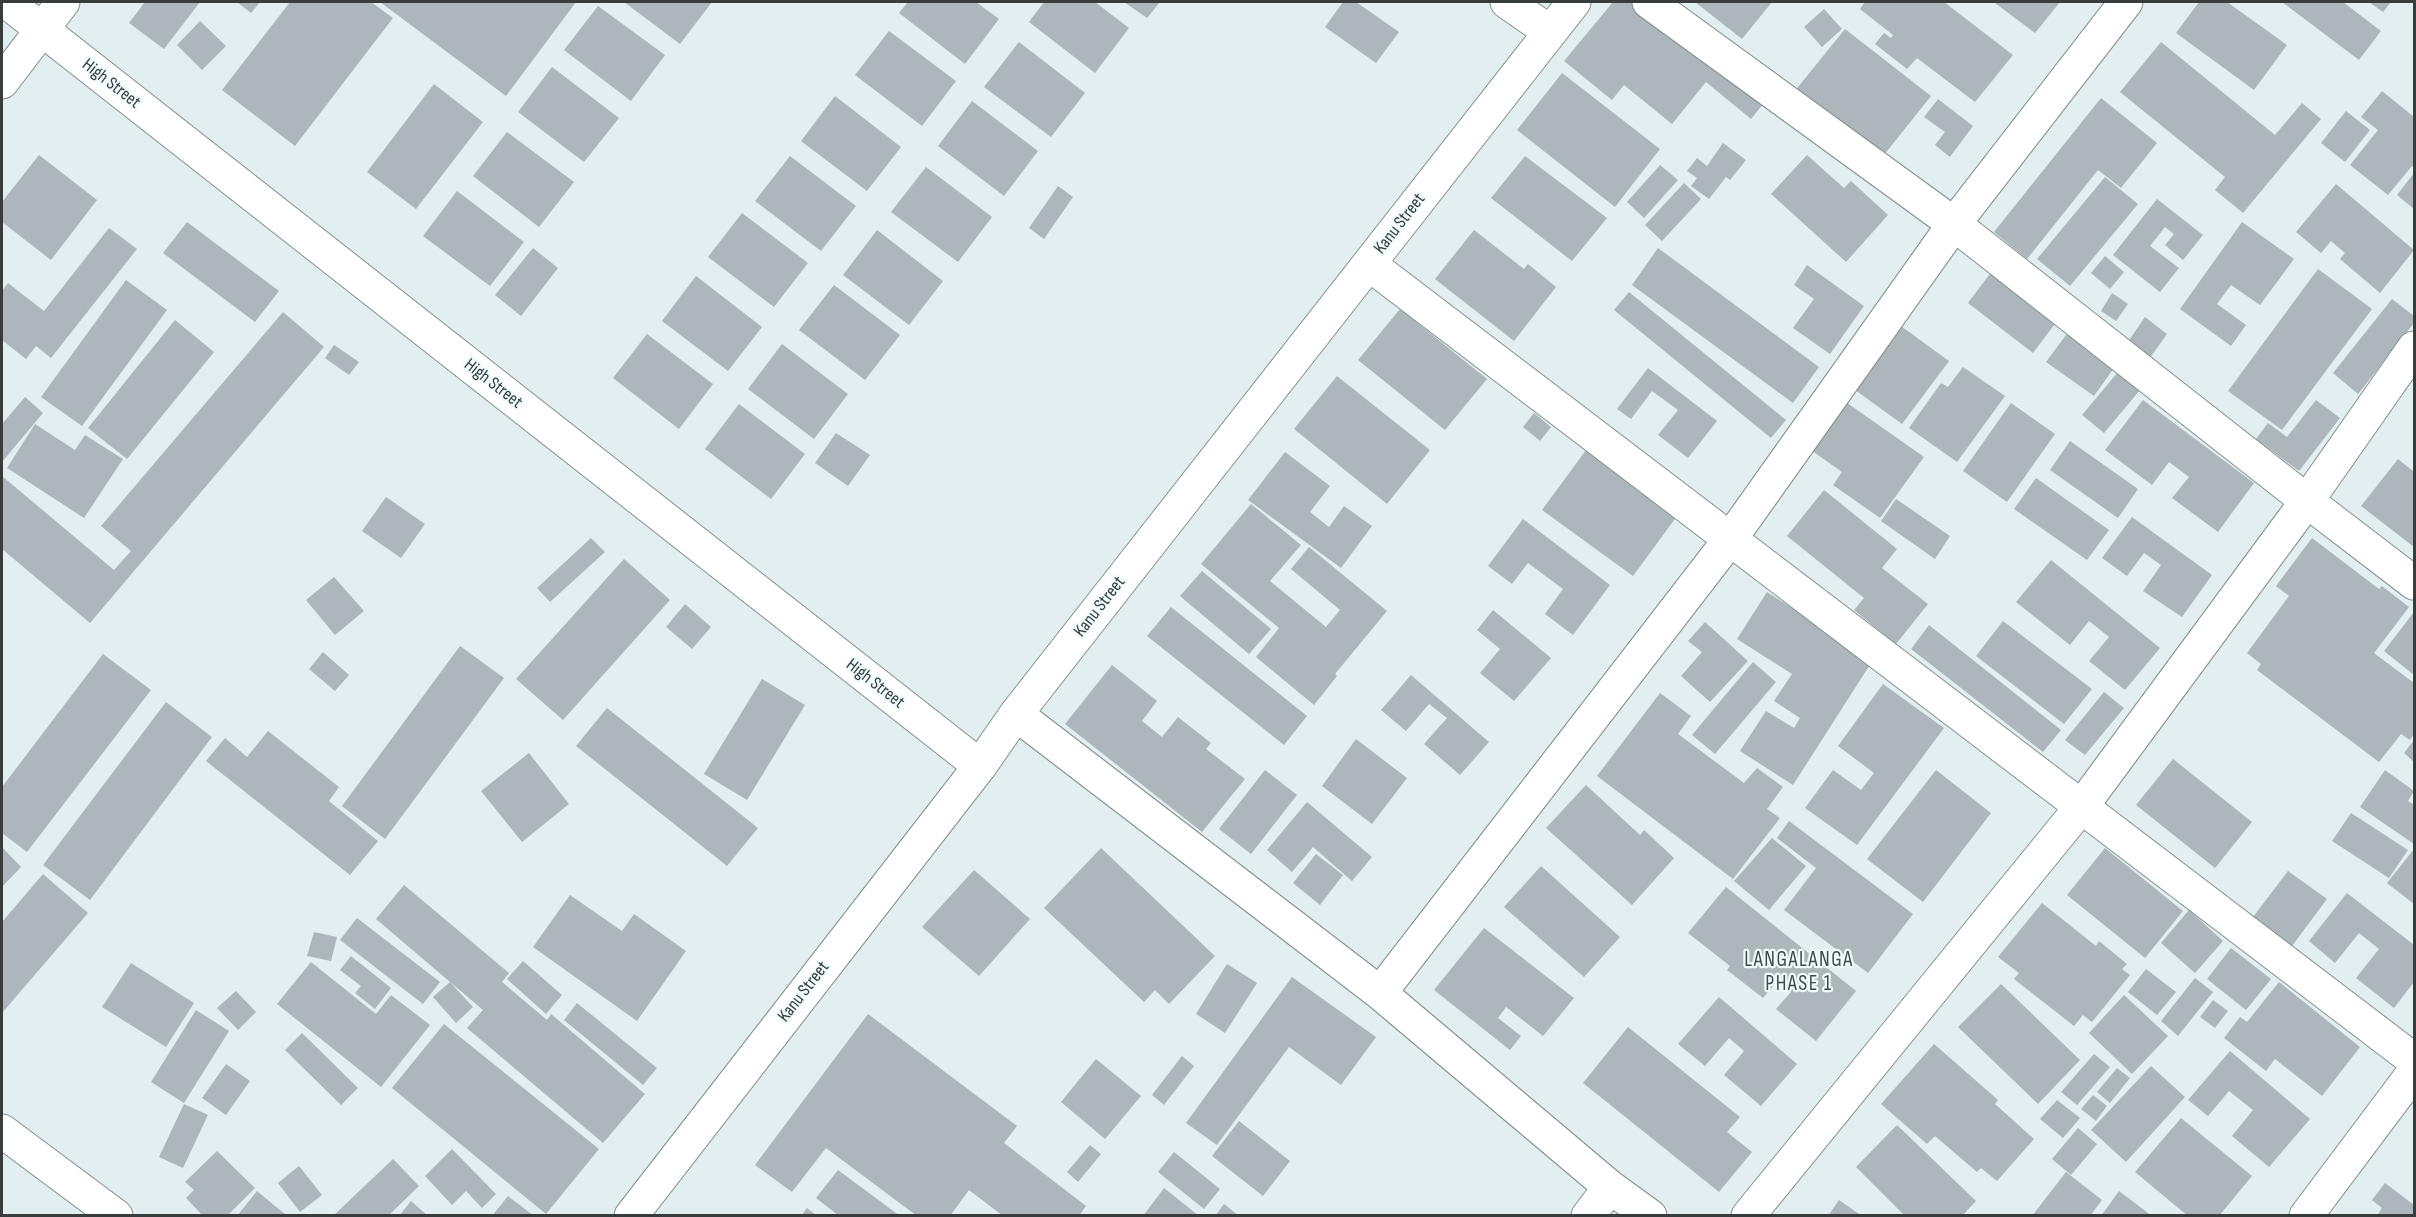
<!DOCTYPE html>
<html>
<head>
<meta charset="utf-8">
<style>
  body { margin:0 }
  #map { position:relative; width:2416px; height:1217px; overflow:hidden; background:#e2eeef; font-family:"Sofia Sans Condensed",sans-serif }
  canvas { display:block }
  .frame { position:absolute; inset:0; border:3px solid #373c3d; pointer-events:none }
</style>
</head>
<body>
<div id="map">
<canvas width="2416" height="1217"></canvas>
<div class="frame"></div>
</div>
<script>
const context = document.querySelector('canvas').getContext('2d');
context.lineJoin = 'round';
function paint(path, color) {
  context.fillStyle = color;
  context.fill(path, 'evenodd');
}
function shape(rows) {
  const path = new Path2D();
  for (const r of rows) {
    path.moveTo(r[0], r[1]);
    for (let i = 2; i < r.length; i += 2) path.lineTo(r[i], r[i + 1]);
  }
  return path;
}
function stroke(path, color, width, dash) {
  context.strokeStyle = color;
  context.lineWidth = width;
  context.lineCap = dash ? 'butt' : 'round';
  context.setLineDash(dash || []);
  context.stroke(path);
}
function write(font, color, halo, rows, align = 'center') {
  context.font = font + ' "Sofia Sans Condensed",sans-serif';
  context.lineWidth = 4.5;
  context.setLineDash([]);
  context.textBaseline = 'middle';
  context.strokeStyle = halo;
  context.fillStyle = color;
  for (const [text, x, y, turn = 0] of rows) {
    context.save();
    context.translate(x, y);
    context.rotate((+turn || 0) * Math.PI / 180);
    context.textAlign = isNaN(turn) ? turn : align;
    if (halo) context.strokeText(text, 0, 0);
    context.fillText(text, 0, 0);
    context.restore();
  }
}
paint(shape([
  [145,2,200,2,164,49,129,23],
  [237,2,260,2,251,13],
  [290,2,371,2,393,18,295,146,222,90],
  [380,2,576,2,506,96],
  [624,2,712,2,680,44],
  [908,2,976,2,999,19,965,64,899,13],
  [1044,2,1095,2,1129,28,1095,73,1029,22],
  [1124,2,1160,2,1147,18],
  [1343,2,1356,2,1399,32,1376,63,1325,27],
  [1613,2,1632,2,1687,47,1764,103,1751,119,1706,82,1672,124,1624,85,1612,100,1564,61],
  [1695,2,1772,2,1742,39],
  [1865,2,1944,2,2013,55,1975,102,1917,58,1907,69,1875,44,1884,33,1891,38,1893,35,1860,9],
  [1996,2,2060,2,2035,33,1995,3],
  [2199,2,2227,2,2287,45,2254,90,2176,33],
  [2282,2,2343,2,2381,31,2359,60],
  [2369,2,2391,2,2383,12],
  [598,6,665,55,631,101,564,50],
  [1824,9,1842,29,1822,47,1804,27],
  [200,21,226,46,202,70,177,45],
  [1845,29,1931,96,1880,160,1794,92],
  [889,31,956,81,922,126,855,75],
  [1019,42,1085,93,1051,137,984,87],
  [2161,42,2275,135,2302,103,2321,119,2243,213,2215,190,2225,177,2120,92],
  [552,67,619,118,584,162,518,112],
  [1562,73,1660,149,1615,207,1517,130],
  [434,84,483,122,416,209,367,172],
  [2382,91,2414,117,2414,168,2412,166,2388,195,2350,165,2378,130,2361,117],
  [835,96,901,147,867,191,801,141],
  [2101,98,2157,143,2121,188,2098,170,2027,259,1994,232],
  [1938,99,1973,126,1950,157,1935,145,1945,132,1924,117],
  [972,101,1038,151,1004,196,938,146],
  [2346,111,2370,130,2345,162,2321,143],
  [507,132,574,182,539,227,473,176],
  [1723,143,1746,160,1730,180,1726,177,1709,199,1691,186,1697,178,1687,171,1697,158,1707,166],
  [39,155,97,200,51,260,2,222,2,202],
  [1807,155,1844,188,1851,181,1888,215,1846,262,1771,194],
  [790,156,856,206,821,251,755,201],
  [1525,156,1607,218,1572,261,1491,198],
  [1660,165,1678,180,1644,218,1627,202],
  [926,167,992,217,958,262,891,212],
  [2414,173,2414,209,2397,195],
  [2105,177,2138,204,2070,286,2037,259],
  [1684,183,1701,199,1662,241,1645,225],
  [2336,184,2414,250,2380,293,2340,259,2345,253,2331,241,2321,253,2296,232],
  [1058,186,1073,197,1044,239,1029,228],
  [457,191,524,242,490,286,423,236],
  [2157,199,2203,235,2183,260,2165,245,2174,234,2165,227,2150,246,2179,268,2160,292,2113,255],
  [742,213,808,263,774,307,708,257],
  [187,222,279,291,255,322,163,253],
  [2242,222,2294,259,2260,305,2231,285,2217,304,2246,325,2231,346,2180,309],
  [109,228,137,249,51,358,36,346,26,359,2,340,2,291,8,283,44,311],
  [877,230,943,281,909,325,843,275],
  [1474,230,1524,269,1528,264,1556,287,1514,341,1435,279],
  [533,248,558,268,521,316,495,295],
  [1658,248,1819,367,1793,403,1632,285],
  [2105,256,2124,272,2110,289,2091,273],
  [1807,265,1864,306,1830,354,1793,328,1814,299,1794,285],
  [2318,269,2372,309,2282,430,2228,391],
  [1992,271,2057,321,2033,353,1968,303],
  [696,276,762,327,728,371,662,321],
  [126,280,167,310,82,426,41,397],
  [834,285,900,335,865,380,799,330],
  [1629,292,1786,420,1771,438,1614,310],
  [2112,293,2128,304,2116,321,2101,311],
  [2392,299,2414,316,2414,323,2358,394,2333,373],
  [1400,309,1487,379,1445,430,1358,360],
  [283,312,324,347,90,623,2,549,2,476,114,570,131,551,101,526],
  [2145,317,2167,334,2147,362,2125,346],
  [175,320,214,352,127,459,88,428],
  [1898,324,1949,361,1902,424,1851,387],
  [2069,331,2116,365,2094,396,2046,362],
  [647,334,713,384,679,429,613,378],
  [782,344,848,394,814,439,748,389],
  [334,345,359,362,349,375,325,358],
  [1963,367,2005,396,1957,462,1909,428,1941,383,1948,387],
  [1648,368,1717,421,1688,458,1658,435,1678,410,1652,391,1631,419,1617,409],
  [2118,372,2140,390,2104,433,2082,415],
  [1337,376,1430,450,1387,504,1294,429],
  [25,397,43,413,2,462,2,424],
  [1843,400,1924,457,1880,518,1833,485,1842,472,1808,448],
  [2143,400,2254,483,2218,532,2172,498,2189,477,2169,462,2152,485,2105,450],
  [2316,400,2340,418,2299,471,2256,439,2268,423,2287,437],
  [2011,403,2055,434,2007,502,1963,471],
  [739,404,805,454,771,499,705,449],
  [1534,413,1551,427,1540,441,1523,427],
  [35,424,75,450,85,435,123,459,84,518,7,468],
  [836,433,870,455,848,486,815,463],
  [2070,441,2138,489,2118,518,2050,470],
  [1589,446,1680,512,1633,576,1542,510],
  [1285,452,1330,486,1310,512,1329,527,1344,506,1372,526,1341,568,1248,500],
  [2398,459,2414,472,2414,547,2361,506],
  [2036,478,2109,530,2087,560,2014,509],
  [1824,490,1897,549,1882,568,1928,604,1896,644,1854,610,1864,598,1787,536],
  [386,497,425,524,401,558,362,531],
  [1896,499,1950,536,1935,559,1881,521],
  [1251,504,1301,545,1270,581,1326,627,1340,610,1291,569,1309,547,1387,611,1335,674,1337,676,1314,705,1256,657,1279,628,1201,564],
  [2132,517,2212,575,2182,617,2143,591,2161,565,2144,553,2127,576,2102,558],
  [1523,519,1610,585,1573,635,1545,614,1563,589,1528,563,1512,584,1488,566],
  [591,538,605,552,550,602,537,588],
  [2312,538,2379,589,2382,586,2409,607,2374,653,2414,683,2414,734,2410,740,2401,734,2379,762,2257,670,2261,664,2247,653,2289,596,2276,586],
  [624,559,670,600,563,720,516,679],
  [2051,560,2160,648,2125,690,2089,661,2109,637,2089,621,2070,645,2016,602],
  [1202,571,1271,629,1249,654,1180,596],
  [334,577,364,611,335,635,306,600],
  [1767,592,1873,660,1793,785,1740,751,1766,711,1794,728,1800,718,1774,701,1792,674,1737,639],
  [685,604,711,627,692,649,666,627],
  [1171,607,1307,716,1284,745,1147,636],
  [1493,610,1551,658,1514,701,1480,673,1500,649,1477,630],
  [2414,612,2414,675,2384,651],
  [2003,621,2092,689,2064,724,1976,656],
  [1705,622,1748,661,1710,702,1681,676,1702,652,1688,641],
  [1929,625,2061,730,2043,752,1911,649],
  [460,646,504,678,385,839,342,806],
  [323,652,349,675,335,691,309,669],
  [103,654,151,690,27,852,2,833,2,787],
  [1753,662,1776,682,1715,754,1692,735],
  [1112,665,1157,701,1142,721,1162,737,1178,717,1211,743,1206,749,1245,779,1202,832,1065,724],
  [1411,675,1489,742,1460,775,1424,744,1447,718,1429,704,1406,731,1381,710],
  [762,679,805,705,747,800,704,774],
  [1883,684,1944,728,1857,845,1805,808,1833,770,1861,790,1874,773,1838,746],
  [2104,692,2124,708,2085,755,2065,740],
  [1660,693,1691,716,1678,734,1744,783,1757,768,1783,787,1767,809,1780,818,1733,879,1597,776],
  [166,702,212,737,90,900,43,865],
  [607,708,758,828,727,866,576,746],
  [268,731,339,787,329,801,378,841,350,875,206,761,225,738,247,757],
  [1356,739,1407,778,1372,824,1322,786],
  [2414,740,2414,762,2404,753],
  [529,753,569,804,522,842,481,791],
  [2173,759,2252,822,2215,868,2136,805],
  [1265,770,1297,795,1251,854,1219,829],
  [1936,770,1991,813,1923,902,1867,859],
  [2385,770,2414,791,2408,801,2414,805,2414,844,2360,807],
  [1586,785,1640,835,1644,830,1674,858,1632,905,1546,828],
  [1307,802,1372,857,1352,881,1313,847,1292,872,1267,850],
  [2351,813,2408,850,2389,878,2332,841],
  [1789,821,1913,914,1868,973,1784,910,1816,868,1777,838],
  [1772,838,1806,866,1769,910,1734,881],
  [2,847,21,867,2,887],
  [1101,848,1215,956,1169,1004,1155,990,1144,1002,1044,908],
  [2105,848,2183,911,2145,958,2067,895],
  [2414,849,2414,904,2387,883],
  [1316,854,1343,875,1320,905,1293,883],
  [1541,866,1620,937,1584,977,1504,907],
  [974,870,1030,919,979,976,922,927],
  [2288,871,2327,899,2292,946,2253,917],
  [43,874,88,913,2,1013,2,922],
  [404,885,509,973,502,982,547,1020,551,1014,645,1094,603,1143,467,1028,483,1010,376,919],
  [1726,887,1856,991,1816,1041,1776,1009,1791,992,1777,981,1763,998,1727,970,1730,966,1688,933],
  [2347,893,2414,945,2414,982,2394,1008,2356,978,2379,949,2359,933,2335,963,2309,941],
  [570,895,622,931,634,914,686,951,637,1021,533,947],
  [2042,903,2096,946,2099,941,2127,964,2122,969,2130,975,2092,1022,2083,1015,2074,1026,2014,979,2019,973,1998,957],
  [2189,910,2223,941,2195,973,2161,943],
  [357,918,440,982,423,1004,340,940],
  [1484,928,1574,998,1543,1036,1506,1007,1498,1018,1521,1036,1510,1050,1434,990],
  [314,932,337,937,331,961,307,956],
  [2231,948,2271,979,2246,1010,2207,979],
  [351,956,391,988,375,1009,355,993,361,986,340,970],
  [523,961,562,995,546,1014,507,979],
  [311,962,376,1014,391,995,430,1025,381,1087,277,1004],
  [131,963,194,1003,166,1047,102,1007],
  [1227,964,1257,983,1225,1033,1196,1014],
  [2146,969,2176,992,2157,1015,2128,992],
  [1292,977,1376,1037,1341,1085,1289,1047,1217,1145,1186,1123],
  [2195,978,2213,992,2178,1036,2161,1021],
  [450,982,473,1007,456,1023,433,997],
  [2279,982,2360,1047,2322,1096,2275,1059,2266,1071,2224,1038,2240,1017,2247,1022],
  [2001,984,2080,1060,2038,1104,1958,1027],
  [236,991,256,1012,238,1030,217,1008],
  [2124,995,2168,1036,2132,1074,2089,1033],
  [1719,997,1797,1064,1761,1106,1724,1075,1744,1051,1729,1038,1705,1066,1678,1044],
  [2213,1000,2228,1011,2215,1028,2200,1017],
  [577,1003,657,1068,643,1085,564,1020],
  [196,1010,229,1031,184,1103,151,1082],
  [868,1014,1017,1126,1004,1143,1086,1206,1079,1216,1003,1216,969,1190,950,1216,917,1216,826,1148,792,1192,755,1165],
  [444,1024,599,1149,546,1214,392,1088],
  [1628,1027,1740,1117,1727,1132,1752,1152,1719,1192,1583,1083],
  [302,1033,358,1088,341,1105,285,1050],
  [1934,1044,1998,1100,1995,1104,2034,1139,1997,1181,1981,1168,1977,1172,1935,1136,1927,1144,1881,1104],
  [2230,1051,2310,1119,2269,1167,2232,1136,2253,1110,2229,1091,2208,1116,2188,1100],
  [2094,1054,2110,1067,2077,1105,2061,1092],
  [1182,1056,1194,1066,1164,1105,1152,1095],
  [1096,1059,1141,1096,1105,1139,1061,1102],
  [226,1064,250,1081,226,1115,202,1098],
  [2151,1066,2185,1097,2126,1162,2091,1130],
  [2117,1068,2130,1078,2110,1103,2097,1092],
  [2093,1095,2107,1106,2096,1121,2081,1109],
  [2057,1100,2080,1118,2063,1138,2040,1119],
  [184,1104,208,1115,183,1168,159,1157],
  [2181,1118,2252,1176,2219,1216,2188,1216,2135,1172],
  [1239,1121,1290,1161,1263,1196,1212,1156],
  [1897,1125,1976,1201,1962,1216,1905,1216,1856,1167],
  [2078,1128,2097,1144,2071,1175,2052,1159],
  [1090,1145,1101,1154,1078,1182,1067,1172],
  [452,1149,496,1194,482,1208,466,1191,452,1205,425,1176],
  [217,1151,255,1188,227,1216,203,1216,186,1198,194,1190,185,1182],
  [1174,1152,1220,1189,1204,1209,1158,1172],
  [393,1159,419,1186,388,1216,333,1216],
  [299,1166,322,1195,300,1212,278,1183],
  [838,1170,900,1216,839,1216,816,1198],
  [2066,1172,2102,1200,2090,1216,2032,1216],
  [2385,1183,2414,1205,2414,1216,2377,1216,2382,1208,2372,1200],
  [1164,1188,1199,1216,1143,1216],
  [257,1191,287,1216,237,1216],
  [2119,1191,2152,1216,2101,1216],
  [508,1196,534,1216,492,1216],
  [1839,1200,1862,1216,1828,1216],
  [411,1201,428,1216,399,1216],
  [1224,1204,1239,1216,1215,1216],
  [807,1208,817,1216,801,1216]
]), '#acb6bb');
const minor = shape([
  [7,2,980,766],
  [1507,2,1550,32],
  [1649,2,1954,224,2307,501,2414,583],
  [2,82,63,2],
  [1369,264,2414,1060],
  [1016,714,1380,993,1610,1187,1650,1216],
  [1380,993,1731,538,1954,224,2126,2],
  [2,1131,116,1216],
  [631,1216,980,766,1016,714,1574,2],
  [1588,1216,1610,1187],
  [1748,1216,2082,806,2307,501,2414,348],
  [2306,1216,2414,1072]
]);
stroke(minor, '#848f90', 35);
stroke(minor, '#fff', 33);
write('18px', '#373c3d', '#effbfd', [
  ["High Street",111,84,38],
  ["Kanu Street",1400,224,-52],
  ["High Street",493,384,38],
  ["Kanu Street",1100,607,-52],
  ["High Street",875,684,38],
  ["Kanu Street",804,992,-52]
]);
context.letterSpacing = '1.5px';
write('21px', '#3e494a', '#effbfd', [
  ["LANGALANGA",1799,961],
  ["PHASE 1",1799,985]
]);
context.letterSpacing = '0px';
</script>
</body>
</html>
